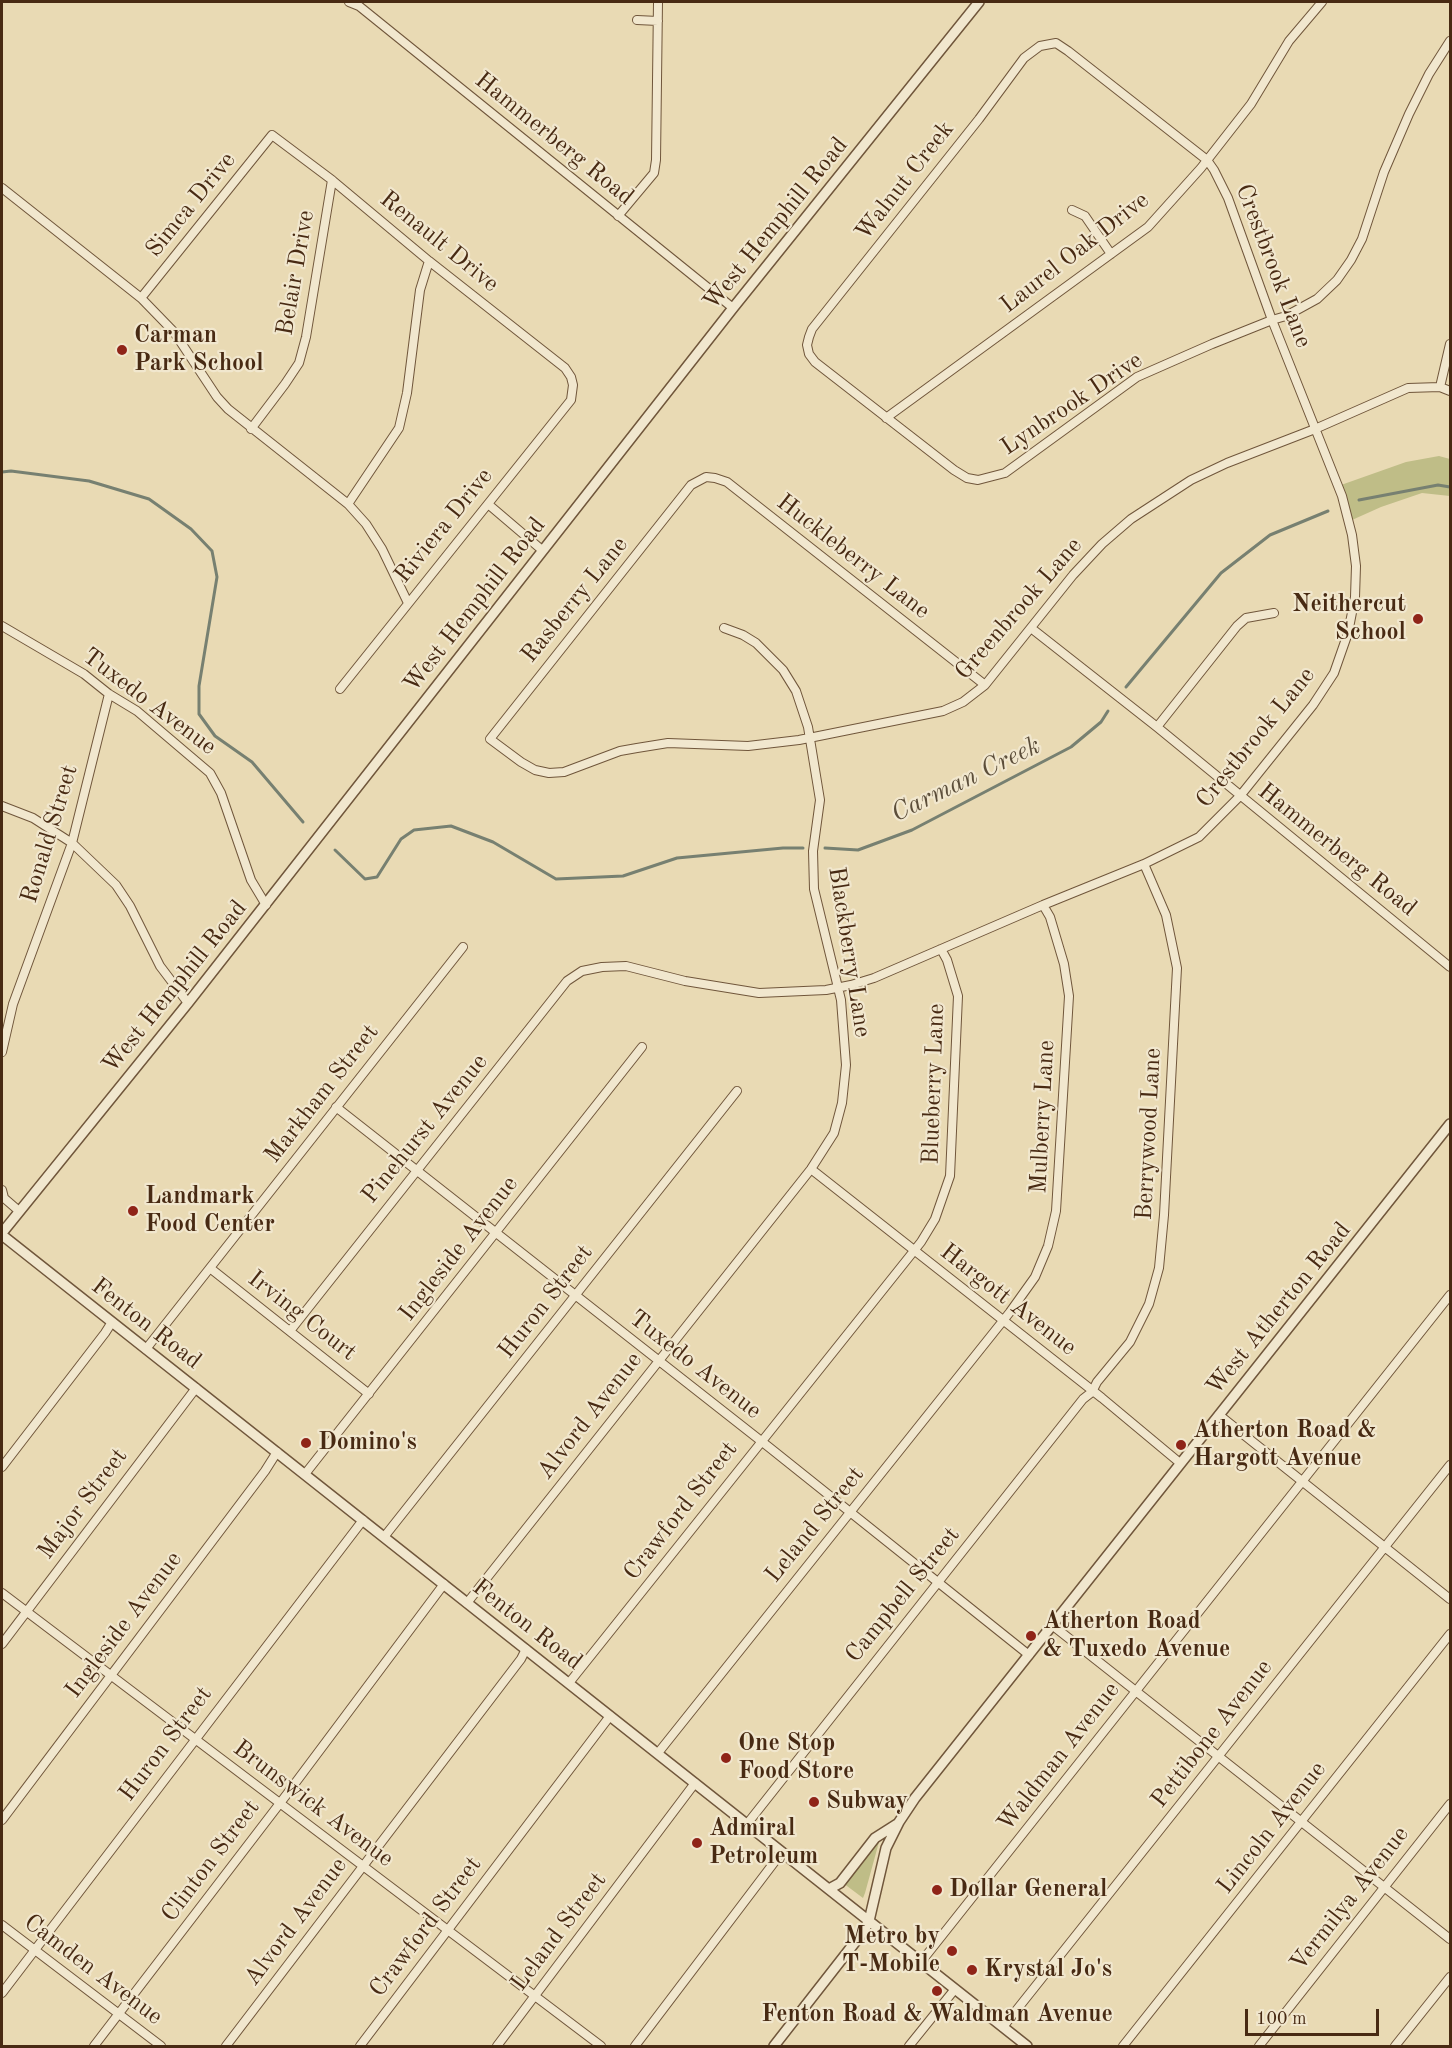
<!DOCTYPE html>
<html>
<head>
<meta charset="utf-8">
<style>
  body { margin:0 }
  #map { position:relative; width:1452px; height:2048px; overflow:hidden; background:#e9dab4; font-family:"Old Standard TT",serif }
  canvas { display:block }
  .frame { position:absolute; inset:0; border:3px solid #482a13; pointer-events:none }
  .scale { position:absolute; left:1245px; top:2009px; width:134px; height:27px; box-sizing:border-box; border:3px solid #482a13; border-top:0; padding-left:8px; font-size:18px; line-height:21px; white-space:nowrap; color:#482a13; -webkit-text-stroke:4px #f1e7ce; paint-order:stroke }
</style>
</head>
<body>
<div id="map">
<canvas width="1452" height="2048"></canvas>
<div class="frame"></div>
<div class="scale">100 m</div>
</div>
<script>
const context = document.querySelector('canvas').getContext('2d');
context.lineJoin = 'round';
function paint(path, color) {
  context.fillStyle = color;
  context.fill(path, 'evenodd');
}
function shape(rows) {
  const path = new Path2D();
  for (const r of rows) {
    path.moveTo(r[0], r[1]);
    for (let i = 2; i < r.length; i += 2) path.lineTo(r[i], r[i + 1]);
  }
  return path;
}
function stroke(path, color, width, dash) {
  context.strokeStyle = color;
  context.lineWidth = width;
  context.lineCap = dash ? 'butt' : 'round';
  context.setLineDash(dash || []);
  context.stroke(path);
}
function write(font, color, halo, rows, align = 'center') {
  context.font = font + ' "Old Standard TT",serif';
  context.lineWidth = 4.5;
  context.setLineDash([]);
  context.textBaseline = 'middle';
  context.strokeStyle = halo;
  context.fillStyle = color;
  for (const [text, x, y, turn = 0] of rows) {
    context.save();
    context.translate(x, y);
    context.rotate((+turn || 0) * Math.PI / 180);
    context.textAlign = isNaN(turn) ? turn : align;
    if (halo) context.strokeText(text, 0, 0);
    context.fillText(text, 0, 0);
    context.restore();
  }
}
paint(shape([
  [1439,456,1450,459,1450,496,1422,493,1381,507,1352,520,1341,485,1406,462],
  [877,1840,879,1842,865,1893,863,1898,843,1883]
]), '#bfbd87');
stroke(shape([
  [2,472,11,471,89,481,149,499,191,529,212,551,217,577,199,686,199,714,215,736,252,762,303,822],
  [1359,500,1438,485,1450,487],
  [1126,687,1221,573,1270,535,1328,511],
  [825,848,858,850,912,830,1071,747,1101,722,1108,711],
  [335,850,365,879,377,877,401,839,414,830,451,826,493,842,556,879,623,876,677,858,783,848,803,848]
]), '#778071', 3);
const minor = shape([
  [349,2,359,6,733,308],
  [637,20,658,21],
  [2,188,141,298,174,332,217,397,228,409,348,504,366,524,382,549,408,603],
  [1072,210,1085,216,1111,254],
  [618,216,654,173,656,160,658,2],
  [141,298,272,135,332,180,429,261,565,368,571,377,573,385,571,400,340,689],
  [1440,387,1450,344],
  [886,418,1148,227,1201,168,1251,104,1289,41,1322,2],
  [251,429,285,384,299,363,306,337,332,180],
  [348,504,399,428,407,393,420,290,429,261],
  [488,504,542,550],
  [2,626,84,674,109,694,137,711,210,773,221,793,251,880,266,905],
  [1031,628,1157,727,1450,967],
  [985,685,727,482,715,478,706,477,691,485,490,739,521,762,535,770,549,773,564,772,620,751,637,748,668,743,748,746,799,740,943,711,963,702,985,685,1073,575,1102,544,1131,519,1191,480,1227,463,1315,429,1408,388,1440,387,1450,391],
  [1157,727,1237,626,1246,618,1274,613],
  [2,806,33,818,72,843,116,885,130,906,160,966,188,1003],
  [2,1052,13,1004,72,843,109,694],
  [336,1107,770,1448,1029,1655],
  [811,1169,1102,1398,1180,1463],
  [2,1190,4,1198,19,1211],
  [210,1268,369,1394],
  [290,1331,567,981,582,971,602,967,626,966,685,981,759,993,826,990,851,985,874,978,1043,905,1144,864,1199,837,1240,796,1313,705,1334,673,1348,633,1355,597,1356,566,1352,535,1342,496,1272,320,1228,198,1214,170,1207,160,1068,51,1056,43,1040,46,1024,58,979,119,812,329,809,337,807,345,809,354,815,362,954,470,967,478,978,480,1005,473,1137,377,1212,344,1272,320,1286,316,1317,299,1337,280,1351,260,1362,239,1384,172,1409,114,1429,74,1450,41],
  [146,1349,463,947],
  [1219,1415,1450,1599],
  [2,1467,105,1333,112,1322],
  [305,1474,642,1047],
  [384,1537,737,1091],
  [2,1593,601,2046],
  [467,1603,811,1169,834,1133,842,1103,846,1065,841,1000,814,889,813,851,820,800,808,727,796,691,783,670,756,643,743,635,724,628],
  [1052,1625,1450,1939],
  [2,1644,196,1388],
  [569,1683,921,1242,935,1219,950,1176,958,996,947,960,941,949],
  [658,1753,1010,1312,1035,1277,1048,1246,1056,1211,1069,996,1064,964,1050,917,1043,905],
  [2,1820,265,1471,277,1452],
  [747,1824,1083,1399,1092,1392,1097,1382,1130,1342,1149,1304,1159,1268,1164,1215,1177,968,1166,915,1144,864],
  [2,1925,161,2046],
  [921,1962,1450,1295],
  [2,1993,363,1520],
  [1003,2027,1450,1465],
  [94,2046,287,1794,444,1584],
  [226,2046,521,1659,526,1649],
  [360,2046,610,1716],
  [497,2046,695,1783],
  [635,2046,782,1852],
  [909,2046,955,1989],
  [1123,2046,1450,1634],
  [1259,2046,1450,1804],
  [1395,2046,1450,1977]
]);
const tertiary = shape([
  [2,1233,188,1003,733,308,979,2],
  [2,1235,1027,2046],
  [829,1889,840,1883,875,1838,897,1824],
  [774,2046,863,1932,869,1921,886,1848,899,1822,915,1798,1450,1124]
]);
stroke(minor, '#70563b', 10);
stroke(tertiary, '#70563b', 12);
stroke(minor, '#f1e7ce', 8);
stroke(tertiary, '#f1e7ce', 9);
for (const [x, y, r, color] of [
  [122,350,6,"#8f2418"],
  [1418,619,6,"#8f2418"],
  [133,1211,6,"#8f2418"],
  [306,1443,6,"#8f2418"],
  [1181,1445,6,"#8f2418"],
  [1031,1636,6,"#8f2418"],
  [726,1758,6,"#8f2418"],
  [814,1802,6,"#8f2418"],
  [697,1843,6,"#8f2418"],
  [937,1890,6,"#8f2418"],
  [952,1951,6,"#8f2418"],
  [972,1970,6,"#8f2418"],
  [937,1991,6,"#8f2418"]
]) {
  const dot = new Path2D();
  dot.arc(x, y, r, 0, 2 * Math.PI);
  context.fillStyle = color;
  context.fill(dot);
  stroke(dot, '#f1e7ce', 2);
}
write('24px', '#482a13', '#f1e7ce', [
  ["Hammerberg Road",554,139,39],
  ["Walnut Creek",905,181,-52],
  ["Simca Drive",191,205,-51],
  ["West Hemphill Road",776,224,-51],
  ["Renault Drive",439,242,39],
  ["Laurel Oak Drive",1075,253,-38],
  ["Crestbrook Lane",1273,266,69],
  ["Belair Drive",296,273,-80],
  ["Lynbrook Drive",1072,404,-34],
  ["Riviera Drive",444,526,-51],
  ["Huckleberry Lane",853,557,38],
  ["Rasberry Lane",575,600,-51],
  ["West Hemphill Road",475,605,-52],
  ["Greenbrook Lane",1019,609,-49],
  ["Tuxedo Avenue",149,702,37],
  ["Crestbrook Lane",1256,738,-51],
  ["Ronald Street",50,834,-73],
  ["Hammerberg Road",1337,850,39],
  ["Blackberry Lane",849,952,81],
  ["West Hemphill Road",175,987,-51],
  ["Blueberry Lane",934,1084,-88],
  ["Markham Street",322,1094,-52],
  ["Mulberry Lane",1043,1117,-87],
  ["Pinehurst Avenue",425,1129,-51],
  ["Berrywood Lane",1149,1134,-87],
  ["Ingleside Avenue",459,1249,-52],
  ["Hargott Avenue",1008,1300,38],
  ["Huron Street",546,1302,-52],
  ["West Atherton Road",1279,1309,-51],
  ["Irving Court",302,1316,38],
  ["Fenton Road",146,1324,38],
  ["Tuxedo Avenue",695,1365,38],
  ["Alvord Avenue",590,1416,-52],
  ["Major Street",83,1504,-53],
  ["Crawford Street",681,1511,-52],
  ["Leland Street",815,1525,-51],
  ["Campbell Street",903,1595,-51],
  ["Ingleside Avenue",124,1625,-53],
  ["Fenton Road",527,1625,38],
  ["Pettibone Avenue",1212,1734,-52],
  ["Huron Street",166,1744,-53],
  ["Waldman Avenue",1059,1757,-52],
  ["Brunswick Avenue",313,1804,37],
  ["Lincoln Avenue",1272,1828,-52],
  ["Clinton Street",211,1861,-53],
  ["Vermilya Avenue",1350,1899,-52],
  ["Alvord Avenue",296,1922,-53],
  ["Crawford Street",426,1927,-53],
  ["Leland Street",559,1932,-53],
  ["Camden Avenue",93,1970,37]
]);
write('bold 24px', '#482a13', '#f1e7ce', [
  ["Carman",134,336],
  ["Park School",134,364],
  ["Neithercut",1406,605,"right"],
  ["School",1406,633,"right"],
  ["Landmark",145,1197],
  ["Food Center",145,1225],
  ["Atherton Road &",1193,1431],
  ["Hargott Avenue",1193,1459],
  ["Domino's",318,1443],
  ["Atherton Road",1043,1622],
  ["& Tuxedo Avenue",1043,1650],
  ["One Stop",738,1744],
  ["Food Store",738,1772],
  ["Subway",826,1802],
  ["Admiral",709,1829],
  ["Petroleum",709,1857],
  ["Dollar General",949,1890],
  ["Metro by",940,1937,"right"],
  ["T-Mobile",940,1965,"right"],
  ["Krystal Jo's",984,1970],
  ["Fenton Road & Waldman Avenue",937,2015,"center"]
], 'left');
write('italic 26px', '#5c4e3a', '#f1e7ce', [
  ["Carman Creek",966,780,-26]
]);
</script>
</body>
</html>
